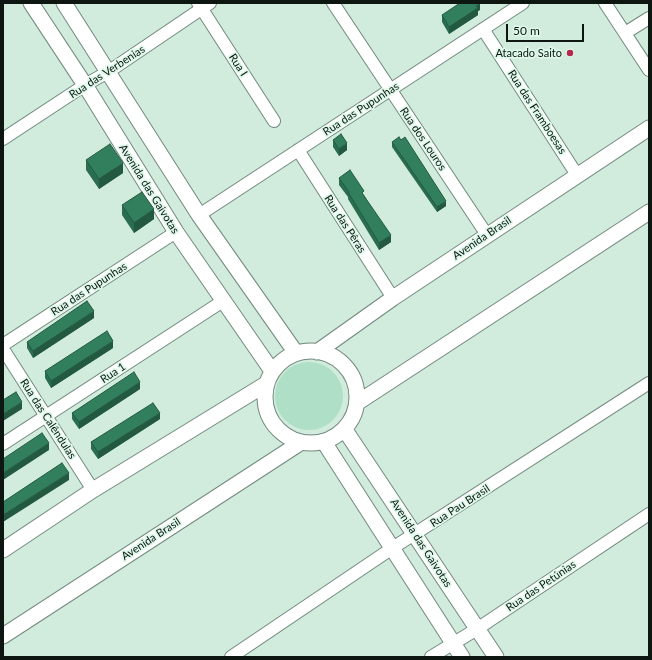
<!DOCTYPE html>
<html>
<head>
<meta charset="utf-8">
<style>
  body { margin:0 }
  #map { position:relative; width:652px; height:660px; overflow:hidden; background:#d1ebdd; font-family:Lato,sans-serif }
  canvas { display:block }
  .frame { position:absolute; inset:0; border:4px solid #0d1611; pointer-events:none }
  .scale { position:absolute; left:506px; top:24px; width:78px; height:18px; box-sizing:border-box; border:2px solid #0d1611; border-top:0; padding-left:5px; font-size:12px; line-height:14px; white-space:nowrap; color:#0d1611; -webkit-text-stroke:3px #def8ea; paint-order:stroke }
</style>
</head>
<body>
<div id="map">
<canvas width="652" height="660"></canvas>
<div class="frame"></div>
<div class="scale">50 m</div>
</div>
<script>
const context = document.querySelector('canvas').getContext('2d');
context.lineJoin = 'round';
function paint(path, color) {
  context.fillStyle = color;
  context.fill(path, 'evenodd');
}
function shape(rows) {
  const path = new Path2D();
  for (const r of rows) {
    if (r.length === 3) {
      path.moveTo(r[0] + r[2], r[1]);
      path.arc(r[0], r[1], r[2], 0, 2 * Math.PI);
      continue;
    }
    path.moveTo(r[0], r[1]);
    for (let i = 2; i < r.length; i += 2) path.lineTo(r[i], r[i + 1]);
  }
  return path;
}
function stroke(path, color, width, dash) {
  context.strokeStyle = color;
  context.lineWidth = width;
  context.lineCap = dash ? 'butt' : 'round';
  context.setLineDash(dash || []);
  context.stroke(path);
}
function write(font, color, halo, rows, align = 'center') {
  context.font = font + ' Lato,sans-serif';
  context.lineWidth = 3.5;
  context.setLineDash([]);
  context.textBaseline = 'middle';
  context.strokeStyle = halo;
  context.fillStyle = color;
  for (const [text, x, y, turn = 0] of rows) {
    context.save();
    context.translate(x, y);
    context.rotate((+turn || 0) * Math.PI / 180);
    context.textAlign = isNaN(turn) ? turn : align;
    if (halo) context.strokeText(text, 0, 0);
    context.fillText(text, 0, 0);
    context.restore();
  }
}
paint(shape([
  [309,396,34]
]), '#afdfc6');
const minor = shape([
  [198,3,274,121],
  [333,3,487,235],
  [605,3,649,70],
  [483,29,577,175],
  [625,33,649,18],
  [3,139,85,85,108,72,210,3],
  [298,150,393,298],
  [199,215,523,3],
  [3,345,176,232],
  [3,349,93,490],
  [3,444,223,301],
  [231,657,391,549,649,383],
  [431,657,477,629,649,514]
]);
const tertiary = shape([
  [31,3,85,85,176,232,272,371],
  [64,3,199,215,296,353],
  [311,397,46],
  [317,352,393,298,649,128],
  [357,403,649,212],
  [345,430,496,657],
  [324,442,462,657],
  [3,550,93,490,266,384],
  [3,636,300,443]
]);
stroke(minor, '#728a7d', 14);
stroke(tertiary, '#728a7d', 17);
stroke(minor, '#fff', 12);
stroke(tertiary, '#fff', 15);
paint(shape([
  [480,10,478,11,478,15,449,34,442,22,442,15],
  [333,140,347,150,339,156,333,147],
  [392,142,446,206,437,212,392,147],
  [86,160,123,173,99,189,86,170],
  [339,178,364,195,391,242,379,250,348,199,348,197,339,185],
  [122,205,154,219,134,233,122,215],
  [94,318,33,358,27,348,27,342],
  [113,348,51,388,45,378,45,371],
  [140,389,79,429,72,419,72,413],
  [160,419,98,459,91,449,91,442]
]), '#2b6d50');
paint(shape([
  [480,3,480,10,478,11,478,15,449,34,449,27],
  [347,143,347,150,339,156,339,149],
  [123,163,123,173,99,189,99,179],
  [446,201,446,206,437,212,437,207],
  [154,209,154,219,134,233,134,223],
  [391,235,391,242,379,250,379,243],
  [94,311,94,318,33,358,33,351],
  [113,341,113,348,51,388,51,381],
  [140,382,140,389,79,429,79,422],
  [22,402,22,409,3,421,3,414],
  [160,413,160,419,98,459,98,452],
  [49,443,49,450,3,480,3,473],
  [69,473,69,480,3,522,3,515]
]), '#235941');
const building = shape([
  [460,3,480,3,476,6,478,8,449,27,442,15,460,3],
  [341,134,347,143,339,149,333,140,341,134],
  [399,137,401,140,405,137,446,201,437,207,392,142,399,137],
  [110,144,123,163,99,179,86,160,110,144],
  [350,170,364,191,362,193,391,235,379,243,348,192,349,192,339,178,350,170],
  [142,192,154,209,134,223,122,205,142,192],
  [87,301,94,311,33,351,27,342,87,301],
  [107,331,113,341,51,381,45,371,107,331],
  [134,372,140,382,79,422,72,413,134,372],
  [16,392,22,402,3,414,3,400,16,392],
  [153,403,160,413,98,452,91,442,153,403],
  [42,433,49,443,3,473,3,459,42,433],
  [62,463,69,473,3,515,3,502,62,463]
]);
paint(building, '#327f5d');
stroke(building, '#235941', 1);
for (const [x, y, r, color] of [
  [570,53,4,"#b8284e"]
]) {
  const dot = new Path2D();
  dot.arc(x, y, r, 0, 2 * Math.PI);
  context.fillStyle = color;
  context.fill(dot);
  stroke(dot, '#def8ea', 1.5);
}
write('11px', '#0d1611', '#def8ea', [
  ["Atacado Saito",562,53]
], 'right');
write('11px', '#0d1611', '#def8ea', [
  ["Rua I",238,65,57],
  ["Rua das Verbenias",107,72,-33],
  ["Rua das Pupunhas",361,109,-33],
  ["Rua das Framboesas",537,112,57],
  ["Rua dos Louros",423,139,56],
  ["Avenida das Gaivotas",149,189,58],
  ["Rua das Pêras",345,224,57],
  ["Avenida Brasil",482,238,-34],
  ["Rua das Pupunhas",89,289,-33],
  ["Rua 1",113,373,-33],
  ["Rua das Calêndulas",48,419,57],
  ["Rua Pau Brasil",460,506,-33],
  ["Avenida Brasil",151,539,-33],
  ["Avenida das Gaivotas",421,543,57],
  ["Rua das Petúnias",541,586,-34]
]);
</script>
</body>
</html>
